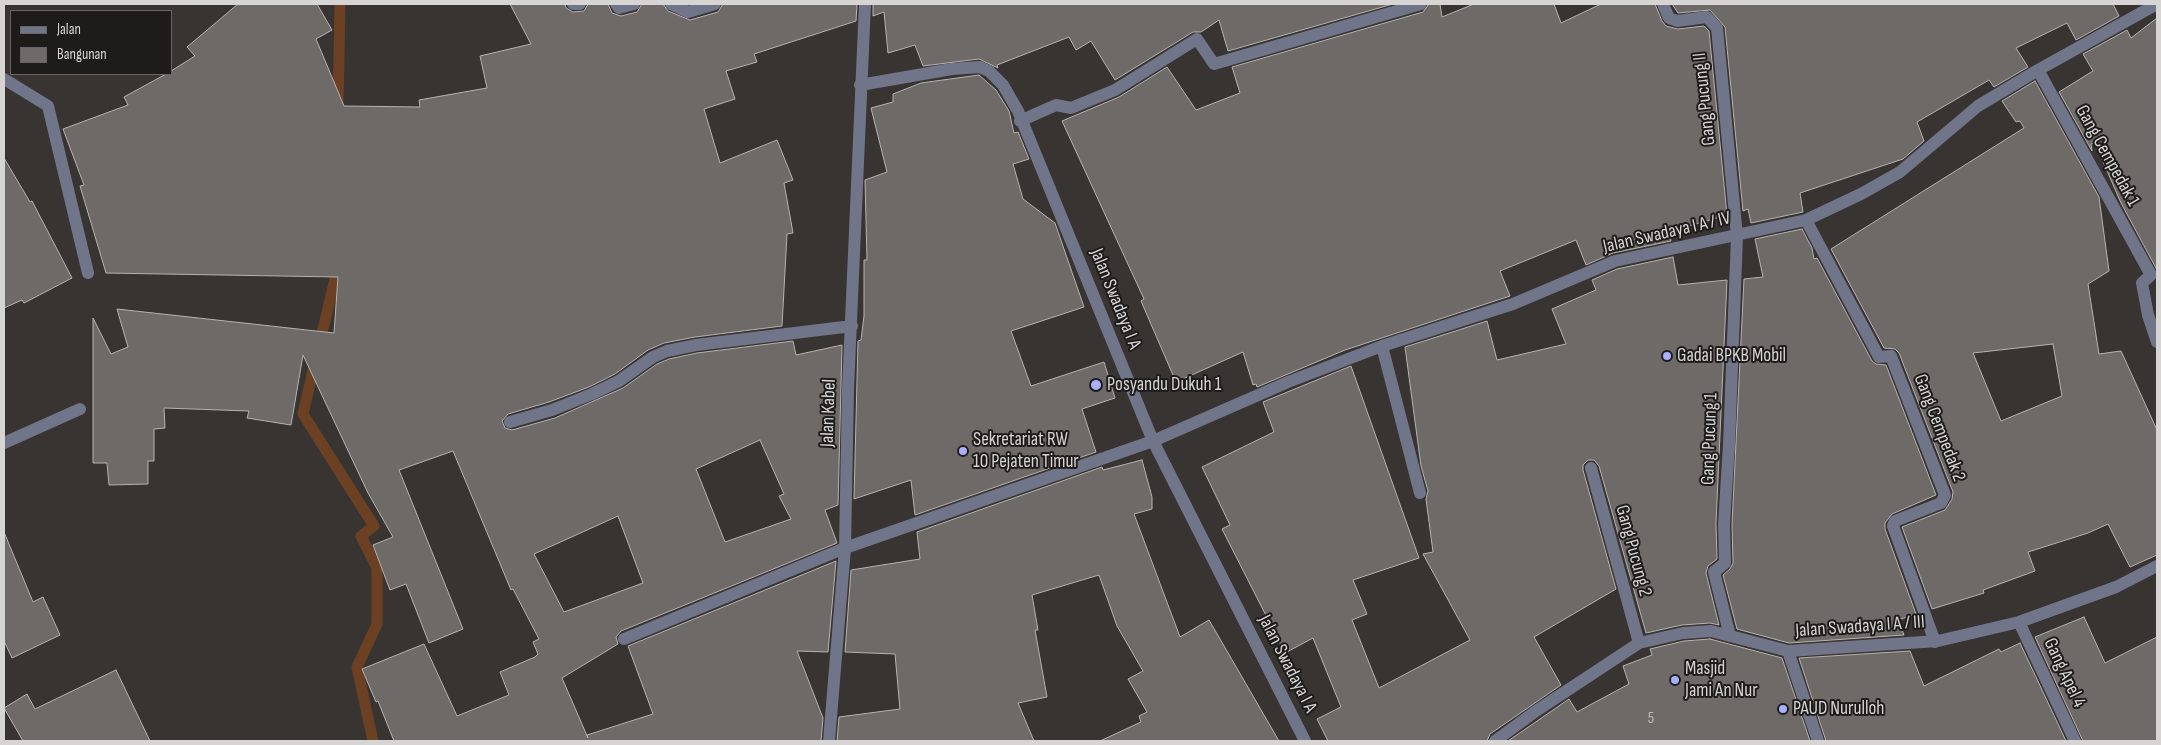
<!DOCTYPE html>
<html>
<head>
<meta charset="utf-8">
<style>
  body { margin:0 }
  #map { position:relative; width:2161px; height:745px; overflow:hidden; background:#383432; font-family:"Sofia Sans Condensed",sans-serif }
  canvas { display:block }
  .frame { position:absolute; inset:0; border:5px solid #d7d5d3; pointer-events:none }
  .legend { position:absolute; left:10px; top:10px; width:162px; height:65px; box-sizing:border-box; background:#1e1c1b; border:1px solid #686665; margin:0; padding:6px 9px; list-style:none; font-size:15px; color:#d7d5d3 }
  .legend li { display:flex; align-items:center; gap:10px; height:25px }
  .legend b { width:25px; border:1px solid #686665 }
</style>
</head>
<body>
<div id="map">
<canvas width="2161" height="745"></canvas>
<div class="frame"></div>
<ul class="legend">
<li><b style="height:6px;background:#71758a"></b>Jalan</li>
<li><b style="height:14px;background:#6e6a67"></b>Bangunan</li>
</ul>
</div>
<script>
const context = document.querySelector('canvas').getContext('2d');
context.lineJoin = 'round';
function shape(rows) {
  const path = new Path2D();
  for (const r of rows) {
    path.moveTo(r[0], r[1]);
    for (let i = 2; i < r.length; i += 2) path.lineTo(r[i], r[i + 1]);
  }
  return path;
}
function stroke(path, color, width, dash) {
  context.strokeStyle = color;
  context.lineWidth = width;
  context.lineCap = dash ? 'butt' : 'round';
  context.setLineDash(dash || []);
  context.stroke(path);
}
function paint(path, color) {
  context.fillStyle = color;
  context.fill(path, 'evenodd');
}
function write(font, color, halo, rows, align = 'center') {
  context.font = font + ' "Sofia Sans Condensed",sans-serif';
  context.lineWidth = 4;
  context.setLineDash([]);
  context.textBaseline = 'middle';
  context.strokeStyle = halo;
  context.fillStyle = color;
  for (const [text, x, y, turn = 0] of rows) {
    context.save();
    context.translate(x, y);
    context.rotate((+turn || 0) * Math.PI / 180);
    context.textAlign = isNaN(turn) ? turn : align;
    if (halo) context.strokeText(text, 0, 0);
    context.fillText(text, 0, 0);
    context.restore();
  }
}
stroke(shape([
  [338,106,340,4],
  [319,346,339,262],
  [315,362,303,414,374,526,361,536,377,568,377,624,357,667,373,741]
]), '#6c4022', 11);
const building = shape([
  [238,4,317,4,332,30,316,39,344,106,420,107,419,100,487,88,480,56,531,44,510,4,565,4,566,8,573,12,584,11,588,4,608,4,612,13,621,16,637,12,642,4,663,4,668,11,690,20,718,12,723,4,857,4,856,21,754,54,757,62,726,71,735,99,704,109,720,163,777,140,793,180,784,183,793,233,787,234,782,326,695,337,664,343,648,350,615,374,589,387,549,402,508,414,502,421,505,428,512,430,555,418,623,388,657,364,669,359,697,353,793,341,796,355,842,345,838,505,825,510,837,543,621,631,616,637,618,644,562,678,588,738,587,735,653,714,628,646,836,561,828,652,797,651,823,718,821,741,394,741,378,701,376,702,362,669,424,644,457,716,509,695,500,672,535,657,538,654,533,642,539,639,513,589,511,590,453,451,399,470,463,629,429,643,406,584,390,590,373,545,393,537,368,493,303,355,291,425,247,418,249,411,164,408,165,428,154,429,154,461,148,461,148,484,109,485,107,463,93,463,93,318,111,354,128,347,117,309,334,333,338,277,106,273,80,186,84,185,63,129,128,105,124,97,166,74,171,74,171,71,195,56,187,47,238,4],
  [760,440,784,494,779,496,791,519,725,542,696,469,760,440],
  [618,516,643,583,564,612,534,554,618,516],
  [873,4,1393,4,1228,51,1219,20,1201,32,1193,32,1115,80,1091,41,1076,50,1069,37,997,65,998,68,979,59,923,66,915,45,888,53,884,12,873,16,873,4],
  [1429,4,1440,4,1442,17,1474,4,1554,4,1561,23,1601,4,1655,4,1662,21,1666,26,1678,29,1704,26,1709,31,1727,215,1669,232,1671,241,1613,253,1586,265,1576,240,1500,271,1510,296,1345,350,1257,387,1256,384,1253,385,1243,352,1176,382,1141,301,1144,299,1062,121,1119,97,1167,67,1196,110,1240,93,1232,67,1423,12,1429,4],
  [1672,4,2113,4,2119,16,2076,40,2067,23,2016,48,2028,67,1994,87,1989,80,1917,122,1924,141,1903,159,1800,193,1803,212,1751,223,1748,209,1743,211,1725,27,1710,10,1678,13,1672,4],
  [2157,18,2157,270,2121,203,2095,143,2091,144,2092,151,2059,92,2093,71,2083,54,2127,30,2131,38,2157,18],
  [979,75,996,90,1009,111,1014,133,1018,132,1029,159,1013,164,1023,199,1055,223,1084,307,1011,331,1031,386,1104,362,1115,398,1082,409,1096,452,915,515,911,480,854,499,858,341,861,340,864,316,864,260,867,260,865,180,887,172,871,108,893,102,893,94,921,83,979,75],
  [2035,81,2099,197,2109,271,2088,284,2099,354,2121,351,2157,430,2157,555,2130,567,2108,524,2088,533,2028,552,2035,571,1983,590,1984,593,1932,609,1902,527,1945,510,1952,499,1953,492,1899,353,1895,349,1884,348,1831,249,2024,128,2020,121,2016,122,2002,101,2035,81],
  [2053,344,2062,396,2001,421,1973,353,2053,344],
  [4,158,30,202,32,201,72,278,24,303,22,300,4,308,4,158],
  [1802,229,1812,248,1814,259,1817,258,1872,361,1876,364,1886,365,1936,495,1892,514,1885,523,1885,529,1916,614,1898,620,1904,635,1789,643,1737,629,1723,575,1730,569,1733,563,1732,524,1744,279,1763,277,1755,239,1802,229],
  [1673,257,1678,285,1727,280,1716,523,1717,559,1708,566,1706,573,1719,625,1710,623,1682,625,1646,633,1599,466,1594,460,1588,460,1583,465,1583,470,1616,589,1534,637,1561,685,1490,734,1487,741,1328,741,1317,719,1341,707,1313,638,1285,653,1222,529,1230,525,1202,467,1274,432,1263,402,1351,366,1419,558,1353,580,1367,614,1352,620,1379,688,1470,640,1423,554,1433,552,1426,499,1428,491,1421,466,1405,347,1487,321,1497,360,1566,344,1552,309,1596,290,1592,280,1617,269,1673,257],
  [1142,460,1152,497,1152,509,1134,514,1180,637,1209,620,1279,741,1100,741,1141,722,1139,716,1147,712,1128,679,1143,671,1117,626,1099,575,1032,595,1038,630,1035,630,1047,697,1018,703,1034,741,837,741,839,717,900,709,895,654,845,652,851,570,920,559,917,532,1102,467,1103,470,1142,460],
  [4,532,33,602,43,597,60,635,12,658,4,641,4,532],
  [2084,617,2105,663,2157,637,2157,741,2083,741,2035,637,2084,617],
  [1710,639,1782,658,1810,741,1508,741,1569,699,1577,712,1629,684,1623,666,1652,655,1650,649,1684,641,1710,639],
  [2020,643,2066,741,1826,741,1799,658,1910,651,1924,686,1999,649,2001,652,2020,643],
  [116,670,150,741,23,741,4,708,27,694,35,709,116,670]
]);
paint(building, '#6e6a67');
stroke(building, '#b7b3b0', 1);
stroke(shape([
  [573,4,580,4],
  [616,4,619,8,634,4],
  [671,4,688,12,715,4],
  [1663,4,1669,18,1677,21,1707,17,1717,28,1737,236,1729,445,1724,524,1725,563,1714,572,1730,636],
  [2038,70,2151,275,2142,283,2148,315,2157,342],
  [4,79,48,106,88,273],
  [860,85,952,69,980,67,989,71,1003,85,1018,111,1153,441,1305,741],
  [1020,121,1056,105,1071,108,1115,90,1197,39,1214,64,1421,4],
  [1806,220,1879,357,1891,356,1945,495,1941,503,1895,521,1893,526,1935,642],
  [1382,346,1420,493],
  [510,422,552,410,592,394,619,381,653,357,667,351,696,345,852,326],
  [4,443,80,409],
  [1591,468,1639,643],
  [2019,622,2075,741],
  [624,639,845,548,1153,441,1288,382,1382,346,1513,304,1615,261,1806,220,1861,194,1900,172,1978,106,2038,70,2157,4],
  [1788,651,1818,741],
  [829,741,845,548,848,389,865,4],
  [1495,741,1536,711,1639,643,1683,633,1711,631,1788,651,1938,641,2019,622,2116,587,2157,566]
]), '#71758a', 12);
for (const [x, y, r, color] of [
  [1667,356,5,"#a8b0fc"],
  [1096,385,6,"#a8b0fc"],
  [963,451,5,"#a8b0fc"],
  [1675,680,5,"#a8b0fc"],
  [1783,709,5,"#a8b0fc"]
]) {
  const dot = new Path2D();
  dot.arc(x, y, r, 0, 2 * Math.PI);
  context.fillStyle = color;
  context.fill(dot);
  stroke(dot, '#1e1c1b', 2);
}
write('16px', '#bdbab8', null, [
  ["5",1651,719]
]);
write('19px', '#d7d5d3', '#1e1c1b', [
  ["Gang Pucung II",1705,99,-96],
  ["Gang Cempedak 1",2107,156,61],
  ["Jalan Swadaya I A / IV",1667,233,-13],
  ["Jalan Swadaya I A",1115,299,68],
  ["Jalan Kabel",829,413,-88],
  ["Gang Cempedak 2",1939,428,69],
  ["Gang Pucung 1",1710,439,-88],
  ["Gang Pucung 2",1633,551,75],
  ["Jalan Swadaya I A / III",1860,627,-4],
  ["Jalan Swadaya I A",1287,664,63],
  ["Gang Apel 4",2064,673,65]
]);
write('19px', '#d7d5d3', '#1e1c1b', [
  ["Gadai BPKB Mobil",1677,356],
  ["Posyandu Dukuh 1",1107,385],
  ["Sekretariat RW",973,440],
  ["10 Pejaten Timur",973,462],
  ["Masjid",1685,669],
  ["Jami An Nur",1685,691],
  ["PAUD Nurulloh",1793,709]
], 'left');
</script>
</body>
</html>
